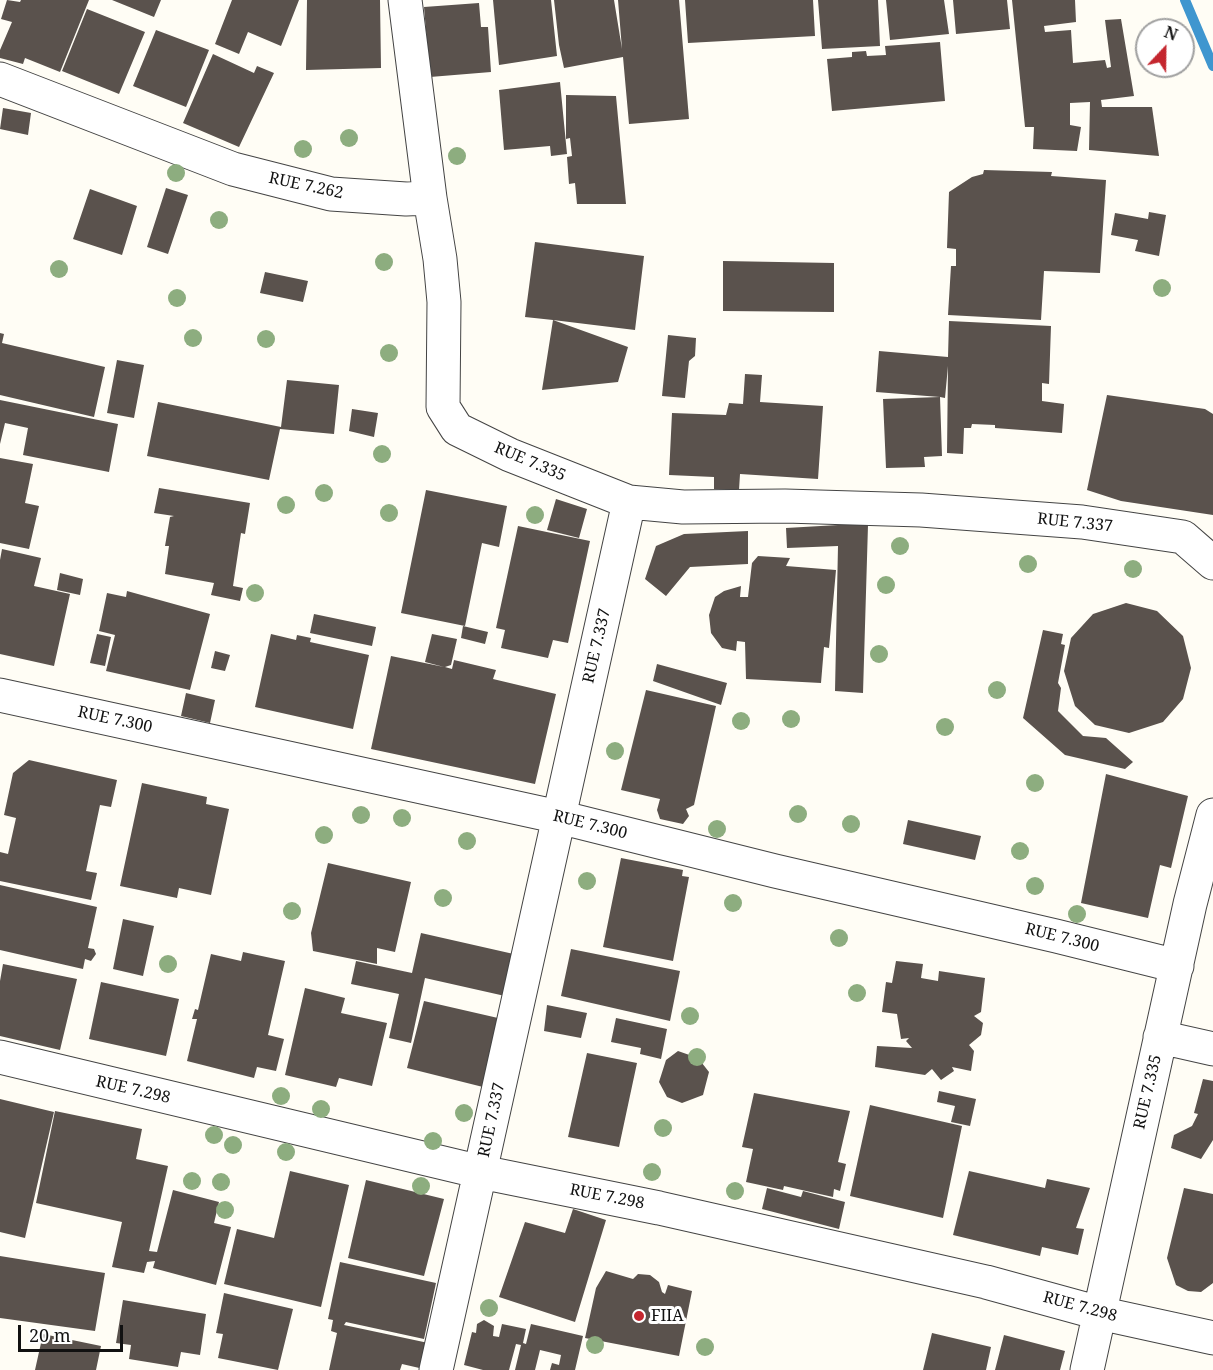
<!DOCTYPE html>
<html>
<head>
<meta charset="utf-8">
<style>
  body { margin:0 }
  #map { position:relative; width:1213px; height:1370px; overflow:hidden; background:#fffdf5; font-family:"Noto Serif",serif }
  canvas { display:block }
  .north { position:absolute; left:1135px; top:18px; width:60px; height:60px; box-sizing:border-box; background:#fff; border:2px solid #a0a0a0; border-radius:50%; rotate:22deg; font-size:16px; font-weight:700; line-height:24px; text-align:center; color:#111 }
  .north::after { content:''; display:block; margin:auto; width:21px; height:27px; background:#c4262e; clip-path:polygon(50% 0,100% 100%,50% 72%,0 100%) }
  .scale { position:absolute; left:18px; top:1325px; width:105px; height:27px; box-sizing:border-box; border:3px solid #111; border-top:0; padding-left:8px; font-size:18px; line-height:21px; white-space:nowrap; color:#111; -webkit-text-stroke:4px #fff; paint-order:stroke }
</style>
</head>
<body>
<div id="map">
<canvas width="1213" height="1370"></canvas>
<div class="north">N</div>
<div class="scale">20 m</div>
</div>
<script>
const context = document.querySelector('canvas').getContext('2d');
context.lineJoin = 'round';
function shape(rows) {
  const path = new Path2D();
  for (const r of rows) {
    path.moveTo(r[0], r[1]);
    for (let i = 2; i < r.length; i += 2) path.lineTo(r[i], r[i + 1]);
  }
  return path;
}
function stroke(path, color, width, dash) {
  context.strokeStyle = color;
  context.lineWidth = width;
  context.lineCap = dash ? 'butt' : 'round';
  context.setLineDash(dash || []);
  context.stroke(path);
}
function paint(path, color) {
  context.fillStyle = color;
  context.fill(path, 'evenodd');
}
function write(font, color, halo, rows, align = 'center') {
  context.font = font + ' "Noto Serif",serif';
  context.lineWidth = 6;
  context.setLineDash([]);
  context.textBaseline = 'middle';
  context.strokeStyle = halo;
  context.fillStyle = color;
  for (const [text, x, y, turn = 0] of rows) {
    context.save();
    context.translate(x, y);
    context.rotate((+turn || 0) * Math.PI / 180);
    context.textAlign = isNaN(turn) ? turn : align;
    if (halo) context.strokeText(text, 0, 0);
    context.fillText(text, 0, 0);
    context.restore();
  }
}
stroke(shape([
  [1185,0,1213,66]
]), '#3f96cf', 10);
paint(shape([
  [7,0,20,2,21,0,89,0,60,72,25,58,23,64,0,58,0,50,12,22,1,19],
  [112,0,161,0,154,17],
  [232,0,299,0,281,46,248,32,239,54,215,44],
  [307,0,380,0,381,68,306,70],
  [493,0,551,0,557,56,499,65],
  [554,0,614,0,622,49,618,0,679,0,689,119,629,124,623,57,564,68,559,45],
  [685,0,813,0,815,36,688,43],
  [818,0,878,0,880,46,822,49],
  [886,0,944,0,949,34,890,40],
  [953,0,1007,0,1010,29,956,34],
  [1012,0,1075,0,1076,22,1044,26,1045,32,1071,30,1073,63,1105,60,1107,68,1111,67,1105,20,1121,19,1134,96,1101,100,1102,107,1152,107,1159,156,1089,150,1090,102,1070,103,1070,125,1081,127,1077,151,1033,149,1034,127,1025,127],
  [479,3,481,27,488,27,491,72,430,77,424,7],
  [87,9,145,32,119,94,62,71],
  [156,30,209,50,186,107,133,86],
  [940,42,945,101,832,111,827,59,852,57,852,52,866,51,867,56,886,55,885,46],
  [213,54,254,73,257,66,274,73,239,147,183,123],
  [560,82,567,154,551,156,550,146,504,150,499,90],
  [566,95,616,96,626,204,577,204,575,183,569,184,567,157,572,156,570,138,566,139],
  [3,108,31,113,28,135,0,129],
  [984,170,1052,172,1051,176,1106,180,1100,273,1044,271,1041,320,948,315,951,266,956,266,956,249,947,248,949,192,972,177,983,174],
  [166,188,188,195,168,254,147,247],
  [90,189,137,206,122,255,73,239],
  [1149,212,1166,215,1159,256,1135,251,1138,240,1111,235,1115,213,1148,219],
  [535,242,644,256,635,330,553,320,628,347,618,382,542,390,553,320,525,317],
  [723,261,834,263,834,312,723,311],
  [265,272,308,281,303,302,260,293],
  [949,321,1051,326,1049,384,1042,383,1042,401,1064,404,1062,433,995,428,995,425,972,424,971,428,964,428,963,454,947,453,948,366,945,398,940,397,942,456,924,457,925,467,886,468,883,399,940,397,876,392,879,351,948,357],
  [0,333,4,334,2,343,105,367,94,417,0,395],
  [668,335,696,338,695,356,689,361,685,398,662,396],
  [117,360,144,365,134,418,107,413],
  [745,374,762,375,760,402,823,406,818,479,740,474,739,490,714,489,714,477,669,475,672,413,726,415,729,403,743,404],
  [287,380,339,385,334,434,280,429,269,480,147,456,158,402,281,427],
  [1107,395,1205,409,1213,414,1213,515,1121,501,1087,490],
  [0,400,118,424,109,472,23,455,28,428,5,423,0,444],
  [352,409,378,413,374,437,349,431],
  [0,458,33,464,25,503,39,506,29,549,0,543],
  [159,488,250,503,245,534,241,533,233,586,243,588,240,601,211,595,214,583,165,574,169,546,165,546,170,517,174,516,154,513],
  [426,490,507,506,499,547,482,543,465,626,401,613],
  [556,499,587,509,579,538,547,530],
  [838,525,868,525,863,693,835,691,838,546,787,548,786,528],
  [518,526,590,541,568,643,553,640,548,658,501,648,505,630,496,628],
  [748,531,748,564,690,567,666,596,645,579,656,546,684,534],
  [2,549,41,558,34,586,70,594,54,666,0,654,0,560],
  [758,556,790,558,786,566,836,570,829,648,824,647,821,683,746,679,745,642,737,641,736,651,722,648,711,633,709,615,715,597,724,591,741,586,740,597,748,597,752,563],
  [60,573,83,579,80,595,57,590],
  [127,591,210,614,190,690,106,671,115,635,99,631,107,593,126,597],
  [1126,603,1157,611,1183,636,1191,668,1183,699,1163,722,1129,733,1095,725,1075,706,1064,671,1071,638,1093,614],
  [314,614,376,627,372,646,310,633],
  [463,626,488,632,485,644,461,638],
  [1043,630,1063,634,1061,644,1065,645,1058,683,1061,688,1058,711,1083,736,1106,738,1133,762,1125,769,1065,755,1023,718],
  [97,634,111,637,105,666,90,663],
  [271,634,296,640,297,635,311,638,310,642,369,655,353,729,255,707],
  [432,634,457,639,451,665,445,667,452,669,454,660,496,670,493,679,556,694,535,784,371,749,391,656,444,667,425,662],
  [215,651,230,655,225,671,211,668],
  [657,664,727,683,721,705,653,681],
  [646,690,716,706,694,805,686,809,689,816,683,824,660,819,657,810,660,799,621,790],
  [186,693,215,700,210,723,181,716],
  [29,760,117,780,111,807,100,805,86,871,97,873,91,900,0,881,0,852,8,854,16,818,4,815,13,773],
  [1106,774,1188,796,1171,868,1160,865,1148,918,1081,903],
  [142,783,207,797,206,804,229,809,211,895,179,888,177,898,120,886],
  [908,820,981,836,975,860,903,844],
  [621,858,683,870,682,876,689,877,673,961,603,947],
  [328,863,411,882,395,952,377,948,377,964,313,951,311,933],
  [0,885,97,907,88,948,94,949,96,954,91,961,85,959,83,969,0,950],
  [123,919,154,926,143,976,113,969],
  [421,933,518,955,505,996,425,978,411,1043,389,1038,399,994,351,984,356,961,412,973],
  [571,949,680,971,670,1021,561,996],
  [243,952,285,961,268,1035,284,1039,276,1071,257,1067,254,1078,187,1061,197,1019,192,1019,195,1009,198,1010,211,954,241,961],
  [896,961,923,964,921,978,938,981,939,971,985,978,981,1012,974,1016,983,1023,981,1035,969,1045,974,1051,971,1071,952,1067,954,1071,941,1080,932,1069,925,1075,875,1067,877,1046,912,1048,906,1041,909,1038,901,1039,897,1014,882,1012,886,982,892,983],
  [3,964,77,979,60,1050,0,1036,0,981],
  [101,982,179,999,166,1056,89,1039],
  [305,988,345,998,341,1013,387,1023,372,1086,339,1078,336,1087,285,1075],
  [424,1001,498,1018,483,1087,407,1068],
  [547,1005,587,1013,581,1038,544,1031],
  [616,1018,667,1029,661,1059,640,1054,641,1048,611,1042],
  [678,1051,698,1058,709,1072,703,1095,682,1103,667,1097,659,1082,666,1060],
  [587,1053,637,1063,619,1147,568,1137],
  [1203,1079,1213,1081,1213,1140,1201,1159,1171,1148,1174,1135,1192,1126,1198,1114,1194,1113],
  [939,1091,976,1099,970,1126,951,1122,955,1106,937,1102],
  [754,1093,850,1111,838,1162,846,1164,840,1191,834,1189,833,1197,784,1186,783,1190,746,1182,753,1149,742,1147],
  [0,1099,54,1112,25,1238,0,1232],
  [870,1105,962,1126,943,1218,850,1196],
  [55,1111,142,1129,136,1159,168,1166,149,1251,157,1252,173,1190,219,1202,214,1223,231,1227,216,1285,153,1268,155,1261,147,1262,144,1273,112,1267,122,1222,36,1203],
  [290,1171,349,1185,321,1307,224,1284,237,1229,274,1238],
  [969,1171,1045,1188,1047,1179,1090,1188,1076,1228,1084,1229,1078,1255,1042,1247,1040,1256,953,1235],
  [366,1180,444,1199,424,1276,348,1258],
  [767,1188,801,1197,803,1191,845,1202,839,1229,762,1209],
  [1184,1188,1213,1194,1213,1283,1201,1292,1188,1291,1176,1285,1167,1258],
  [573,1209,606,1220,575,1322,499,1297,525,1222,565,1233],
  [0,1256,105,1273,95,1331,0,1318],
  [340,1262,436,1283,424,1339,346,1322,344,1325,433,1344,428,1370,402,1364,400,1370,329,1370,337,1333,331,1331,333,1320,328,1319],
  [606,1271,633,1279,638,1274,650,1275,659,1282,662,1292,665,1294,668,1285,692,1291,679,1356,585,1338,596,1288],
  [224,1293,293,1309,278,1370,218,1358,223,1334,216,1333],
  [123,1300,206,1314,200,1355,181,1352,178,1367,129,1359,131,1345,116,1343],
  [484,1320,494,1326,493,1336,499,1337,502,1324,526,1329,523,1343,526,1344,531,1324,583,1336,575,1370,550,1370,552,1363,559,1365,561,1355,540,1350,535,1370,515,1370,521,1345,516,1344,509,1370,483,1370,464,1365,472,1332,476,1333,477,1324],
  [932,1333,991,1347,986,1370,923,1370],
  [43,1334,101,1346,96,1370,35,1370],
  [1004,1335,1065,1351,1060,1370,995,1370]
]), '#5a524d');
const minor = shape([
  [0,79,233,169,331,194,406,199,430,198,405,0],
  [430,198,440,259,444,302,443,407,457,429,510,455,629,502],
  [0,695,559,817,775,871,1056,936,1177,966],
  [1160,1037,1213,1049],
  [0,1057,481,1172,659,1208,986,1282,1099,1313,1213,1338],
  [436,1370,629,502,683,507,785,506,921,510,1082,522,1183,537,1213,563],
  [1087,1370,1190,904,1213,815]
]);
stroke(minor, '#444', 35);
stroke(minor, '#fff', 33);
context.fillStyle = '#8dad7f';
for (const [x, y] of [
  [349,138],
  [303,149],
  [457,156],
  [176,173],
  [219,220],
  [384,262],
  [59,269],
  [1162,288],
  [177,298],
  [193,338],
  [266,339],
  [389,353],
  [382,454],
  [324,493],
  [286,505],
  [389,513],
  [535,515],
  [900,546],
  [1028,564],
  [1133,569],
  [886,585],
  [255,593],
  [879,654],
  [997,690],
  [791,719],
  [741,721],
  [945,727],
  [615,751],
  [1035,783],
  [798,814],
  [361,815],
  [402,818],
  [851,824],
  [717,829],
  [324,835],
  [467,841],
  [1020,851],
  [587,881],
  [1035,886],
  [443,898],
  [733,903],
  [292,911],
  [1077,914],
  [839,938],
  [168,964],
  [857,993],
  [690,1016],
  [697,1057],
  [281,1096],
  [321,1109],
  [464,1113],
  [663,1128],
  [214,1135],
  [433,1141],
  [233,1145],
  [286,1152],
  [652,1172],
  [192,1181],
  [221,1182],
  [421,1186],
  [735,1191],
  [225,1210],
  [489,1308],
  [595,1345],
  [705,1347]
]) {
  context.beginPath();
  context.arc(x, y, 9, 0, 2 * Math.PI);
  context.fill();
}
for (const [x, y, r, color] of [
  [639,1316,6,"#c4262e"]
]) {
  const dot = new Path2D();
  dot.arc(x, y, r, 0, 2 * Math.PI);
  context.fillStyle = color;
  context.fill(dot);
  stroke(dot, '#fff', 2);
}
write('16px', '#111', '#fff', [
  ["RUE 7.262",306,186,12],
  ["RUE 7.335",530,462,23],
  ["RUE 7.337",1075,523,6],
  ["RUE 7.337",597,646,-77],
  ["RUE 7.300",115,720,12],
  ["RUE 7.300",590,825,14],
  ["RUE 7.300",1062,938,14],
  ["RUE 7.298",133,1090,13],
  ["RUE 7.335",1148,1092,-77],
  ["RUE 7.337",492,1120,-78],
  ["RUE 7.298",607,1197,11],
  ["RUE 7.298",1080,1307,15]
]);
write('16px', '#111', '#fff', [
  ["FIIA",651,1316]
], 'left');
</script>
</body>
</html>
